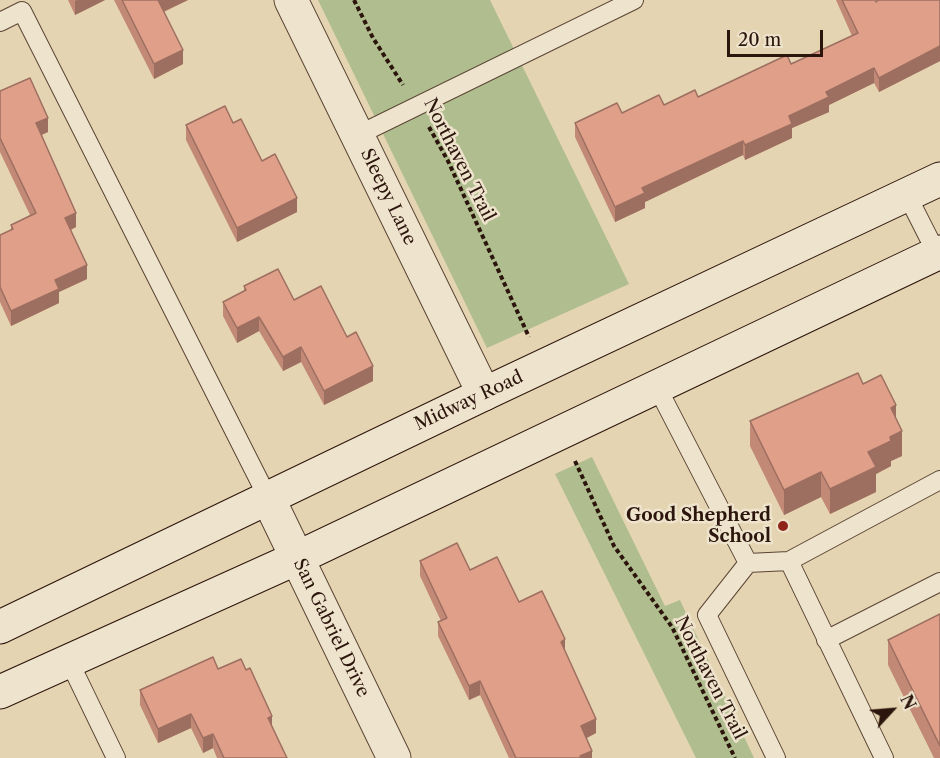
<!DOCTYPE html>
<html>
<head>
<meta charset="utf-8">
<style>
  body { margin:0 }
  #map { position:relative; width:940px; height:758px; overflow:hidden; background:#e5d4b1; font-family:"Libre Caslon Text",serif }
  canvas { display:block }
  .north { position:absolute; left:862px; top:680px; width:60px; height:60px; -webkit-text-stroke:4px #eee3cc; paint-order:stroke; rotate:64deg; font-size:16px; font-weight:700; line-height:24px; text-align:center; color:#2c150c }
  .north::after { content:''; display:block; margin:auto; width:21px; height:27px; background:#2c150c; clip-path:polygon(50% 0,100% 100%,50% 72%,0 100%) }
  .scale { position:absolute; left:727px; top:30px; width:96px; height:27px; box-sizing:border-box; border:3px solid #2c150c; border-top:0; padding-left:8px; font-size:18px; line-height:21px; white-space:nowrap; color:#2c150c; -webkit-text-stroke:4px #eee3cc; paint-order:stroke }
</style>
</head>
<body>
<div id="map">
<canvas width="940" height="758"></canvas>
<div class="north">N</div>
<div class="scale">20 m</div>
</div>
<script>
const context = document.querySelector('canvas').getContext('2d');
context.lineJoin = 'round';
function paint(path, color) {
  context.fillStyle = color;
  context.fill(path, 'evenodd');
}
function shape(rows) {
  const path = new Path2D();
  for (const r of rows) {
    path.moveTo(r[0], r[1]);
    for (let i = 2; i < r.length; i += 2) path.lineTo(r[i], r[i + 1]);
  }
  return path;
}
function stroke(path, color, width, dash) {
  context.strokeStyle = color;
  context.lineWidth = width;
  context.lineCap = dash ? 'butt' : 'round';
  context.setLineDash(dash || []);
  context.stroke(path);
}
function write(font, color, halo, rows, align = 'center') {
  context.font = font + ' "Libre Caslon Text",serif';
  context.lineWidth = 5;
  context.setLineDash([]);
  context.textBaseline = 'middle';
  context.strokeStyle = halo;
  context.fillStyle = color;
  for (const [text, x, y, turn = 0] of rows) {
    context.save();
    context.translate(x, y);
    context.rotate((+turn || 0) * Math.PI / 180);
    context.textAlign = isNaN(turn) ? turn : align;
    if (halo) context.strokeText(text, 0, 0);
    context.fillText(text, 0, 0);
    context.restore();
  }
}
paint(shape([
  [318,0,490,0,629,284,487,348],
  [592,457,665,606,680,600,754,758,696,758,555,474]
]), '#b0be8f');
const lane = shape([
  [0,22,22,11,268,498],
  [358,135,634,0],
  [907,195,940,260],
  [657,387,748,563],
  [789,561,940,480],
  [826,640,940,582],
  [69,661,116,758],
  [776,758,707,615,748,563,789,561,884,758]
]);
const street = shape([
  [291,0,484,394],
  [268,498,394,758]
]);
const secondary = shape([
  [0,627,484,394,940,179],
  [0,692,297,558,940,252]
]);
stroke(lane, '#5a4535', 20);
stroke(street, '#5a4535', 35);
stroke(secondary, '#2c150c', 35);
stroke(shape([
  [354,0,373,38,403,85],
  [429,127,448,161,529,337],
  [575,461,614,546,672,627,735,758]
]), '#2c150c', 4, [4.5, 3]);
stroke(lane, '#eee3cc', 18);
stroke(street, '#eee3cc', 33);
stroke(secondary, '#eee3cc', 33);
paint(shape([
  [68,0,105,0,75,15],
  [114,0,188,0,164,12,183,64,154,79],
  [836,0,876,0,876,2,940,0,940,61,879,92,874,83,829,105,829,112,792,128,792,138,745,160,743,155,645,202,645,208,615,222,575,137,575,123,698,97,791,64,852,36],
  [0,91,48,132,42,135,76,227,71,230,87,279,59,292,59,303,11,326,0,302,0,235,11,230,11,225,30,215,0,152],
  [233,123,262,161,297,212,237,242,186,140,186,125],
  [244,286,294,300,347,337,373,381,324,405,301,362,283,371,259,331,237,343,223,316,223,302,244,291],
  [863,384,896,418,902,456,891,461,891,466,876,474,876,492,830,514,821,497,784,515,750,446,750,421],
  [420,561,470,570,519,602,565,651,596,733,586,738,592,758,509,758,480,695,469,700,438,636,438,622,441,621,420,576],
  [940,614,940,758,934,758,888,665,888,640],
  [218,669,272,726,287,758,217,758,213,748,203,753,191,728,158,743,140,705,140,690]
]), '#c18976');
paint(shape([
  [77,0,105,0,75,15,75,1],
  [158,0,188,0,158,14],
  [940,46,940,61,879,92,879,78],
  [183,50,183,64,154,79,154,64],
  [874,68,874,83,829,105,829,112,792,128,792,138,745,160,745,145,789,116,826,92],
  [48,118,48,132,36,137,36,123],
  [743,141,743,155,645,202,645,208,615,222,615,207,642,188],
  [297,198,297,212,237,242,237,228],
  [76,213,76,227,65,232,65,218],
  [87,265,87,279,59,292,59,303,11,326,11,311,55,280],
  [259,317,259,331,237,343,237,328],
  [301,347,301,362,283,371,283,357],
  [373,366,373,381,324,405,324,391],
  [896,405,896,430,891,408],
  [902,431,902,456,891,461,891,466,876,474,876,492,830,514,830,489,868,452,890,437],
  [821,472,821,497,784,515,784,490],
  [565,639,565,654,561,642],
  [480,681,480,695,469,700,469,686],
  [191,714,191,728,158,743,158,729],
  [272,716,272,731,268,718],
  [596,719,596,733,581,741,581,726],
  [213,734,213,748,203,753,203,738],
  [592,751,592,758,580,758,580,756]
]), '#9d6f60');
const building = shape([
  [122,0,158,0,183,50,154,64,122,0],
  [842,0,876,0,876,2,879,0,940,0,940,46,879,78,874,68,826,92,829,97,789,116,792,124,745,145,743,141,642,188,645,193,615,207,575,123,617,103,622,113,659,95,664,105,695,90,698,97,787,55,791,64,858,33,842,0],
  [30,78,48,118,36,123,76,213,65,218,87,265,55,280,59,289,11,311,0,287,0,235,13,229,11,225,36,213,0,138,0,91,30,78],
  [225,106,233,123,241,119,262,161,275,154,297,198,237,228,186,125,225,106],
  [278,269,294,300,321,286,347,337,356,332,373,366,324,391,301,347,283,357,259,317,237,328,223,302,246,290,244,286,278,269],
  [858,373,863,384,881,375,896,405,891,408,902,431,890,437,891,441,868,452,876,467,830,489,821,472,784,490,750,421,858,373],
  [457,543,470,570,497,557,519,602,542,591,565,639,561,642,596,719,581,726,592,751,580,756,582,758,516,758,480,681,469,686,438,622,447,618,420,561,457,543],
  [940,614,940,746,888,640,940,614],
  [213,657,218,669,241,659,246,670,250,668,272,716,268,718,287,758,224,758,213,734,203,738,191,714,158,729,140,690,213,657]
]);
paint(building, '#e09f89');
stroke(building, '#9d6f60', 1.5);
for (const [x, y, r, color] of [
  [783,526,6,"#8f2418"]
]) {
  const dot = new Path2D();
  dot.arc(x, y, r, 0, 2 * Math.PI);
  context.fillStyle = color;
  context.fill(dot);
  stroke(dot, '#eee3cc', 2);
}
write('18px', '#2c150c', '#eee3cc', [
  ["Northaven Trail",459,160,63],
  ["Sleepy Lane",388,197,64],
  ["Midway Road",469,401,-25],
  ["San Gabriel Drive",331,628,64],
  ["Northaven Trail",710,678,63]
]);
write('bold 18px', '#2c150c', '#eee3cc', [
  ["Good Shepherd",771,516],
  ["School",771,537]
], 'right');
</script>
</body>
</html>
